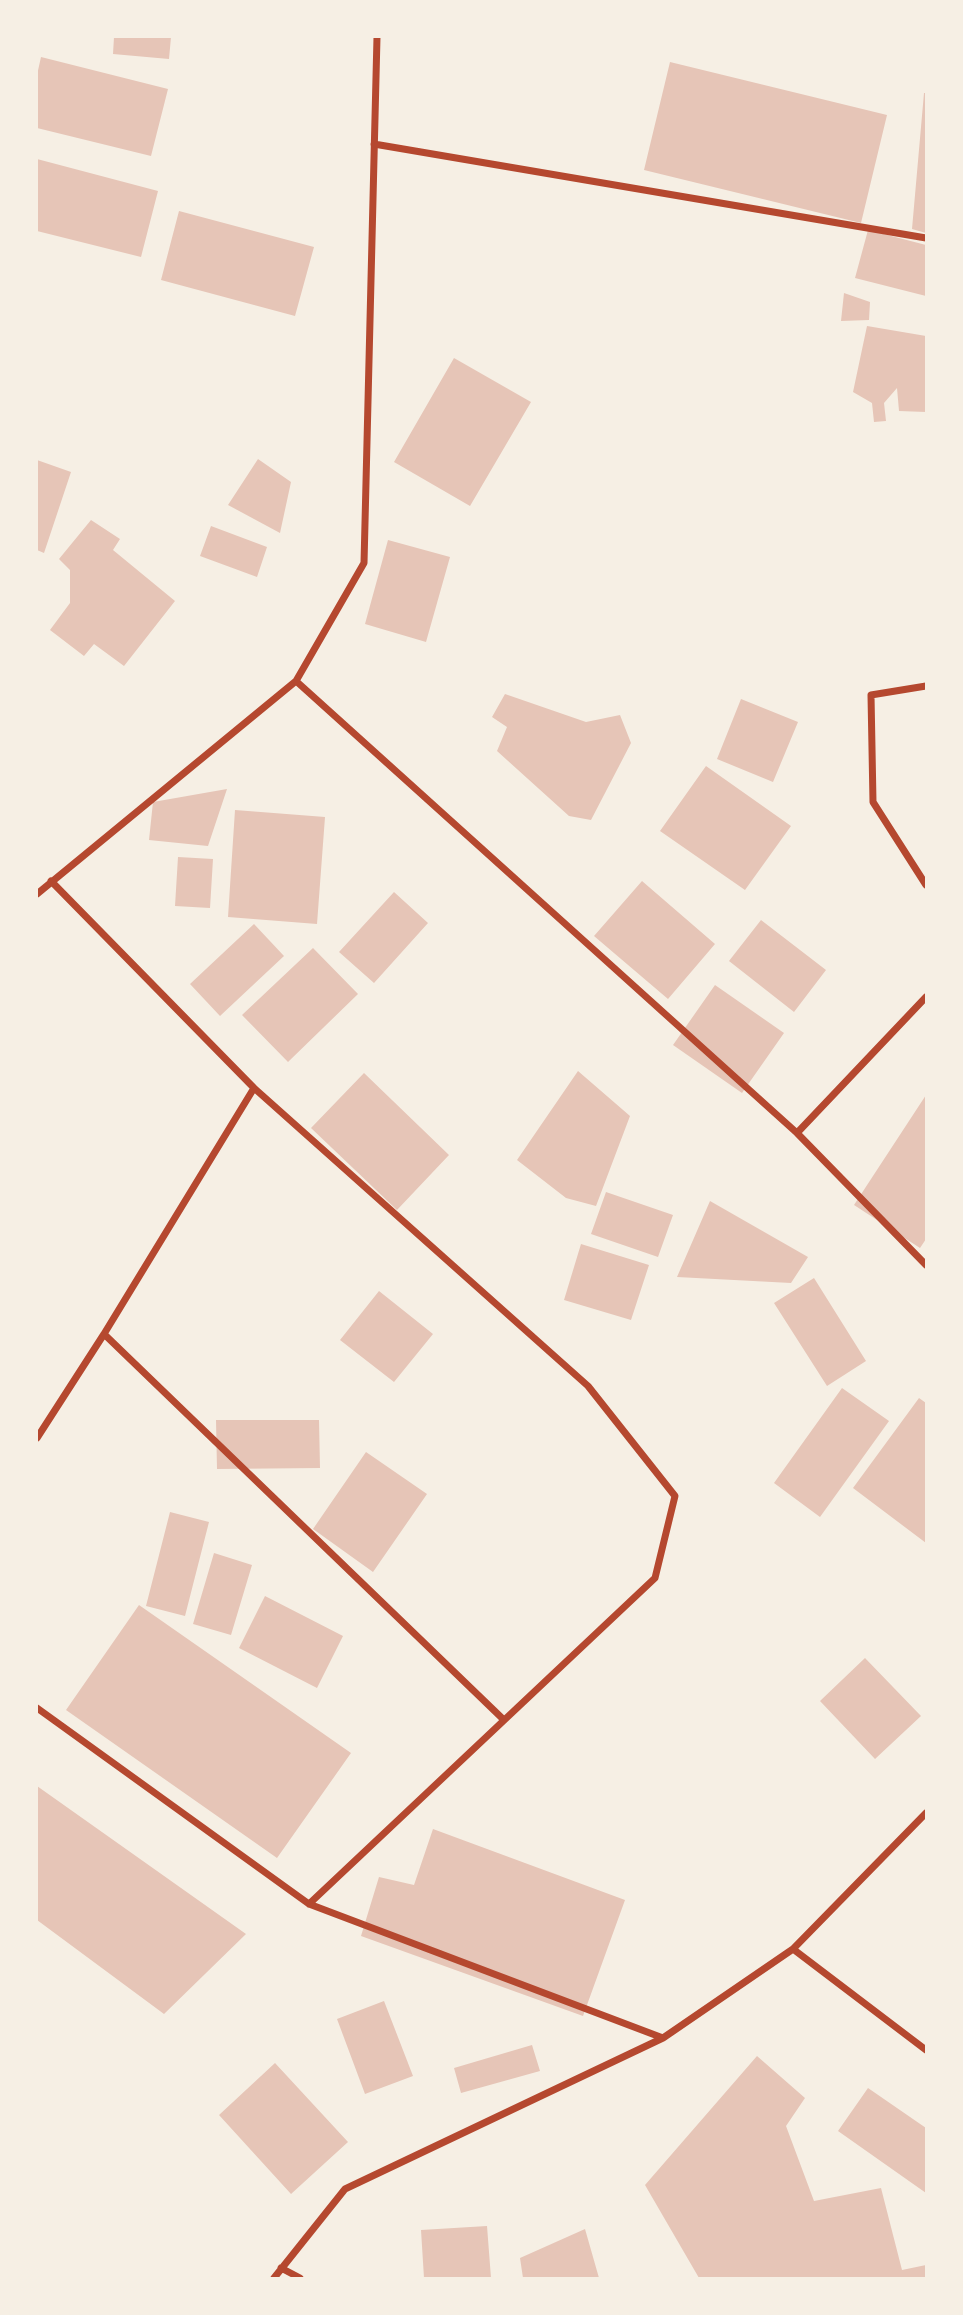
<!DOCTYPE html>
<html>
<head>
<meta charset="utf-8">
<style>
  body { margin:0 }
  #map { position:relative; width:963px; height:2315px; overflow:hidden; background:#f6efe4; font-family:"Alegreya Sans",sans-serif }
  canvas { display:block }
  .frame { position:absolute; inset:0; border:38px solid #f6efe4; pointer-events:none }
</style>
</head>
<body>
<div id="map">
<canvas width="963" height="2315"></canvas>
<div class="frame"></div>
</div>
<script>
const context = document.querySelector('canvas').getContext('2d');
context.lineJoin = 'round';
function paint(path, color) {
  context.fillStyle = color;
  context.fill(path, 'evenodd');
}
function shape(rows) {
  const path = new Path2D();
  for (const r of rows) {
    path.moveTo(r[0], r[1]);
    for (let i = 2; i < r.length; i += 2) path.lineTo(r[i], r[i + 1]);
  }
  return path;
}
function stroke(path, color, width, dash) {
  context.strokeStyle = color;
  context.lineWidth = width;
  context.lineCap = dash ? 'butt' : 'round';
  context.setLineDash(dash || []);
  context.stroke(path);
}
paint(shape([
  [114,37,171,37,169,59,113,54],
  [41,57,168,89,151,156,37,128,37,75],
  [670,62,887,115,861,223,644,170],
  [924,93,926,93,926,233,912,229],
  [37,159,158,191,141,257,37,231],
  [179,211,314,247,295,316,161,280],
  [868,230,926,245,926,296,855,278],
  [844,293,870,302,869,320,841,321],
  [867,326,926,336,926,412,899,411,897,388,884,403,886,421,874,422,872,403,853,392],
  [454,358,531,402,470,506,394,462],
  [258,459,291,482,280,533,228,505],
  [37,460,71,472,44,553,37,550],
  [91,520,120,539,113,550,175,601,124,666,94,644,84,656,50,630,70,603,70,570,59,559],
  [211,526,267,547,257,577,200,556],
  [388,540,450,557,426,642,365,624],
  [505,694,586,722,620,715,631,743,591,820,569,816,497,751,507,727,492,717],
  [741,699,798,722,773,782,717,759],
  [706,766,791,826,745,890,660,831],
  [227,789,208,846,149,840,153,802],
  [235,810,325,817,317,924,228,917],
  [178,857,213,859,210,908,175,906],
  [642,881,715,944,668,999,594,936],
  [394,892,428,923,374,983,339,952],
  [761,920,826,970,794,1012,729,961],
  [254,924,284,956,220,1016,190,984],
  [313,948,358,994,288,1062,242,1015],
  [715,985,784,1033,742,1093,673,1045],
  [578,1071,630,1116,596,1206,566,1198,517,1160],
  [364,1073,449,1155,397,1210,311,1128],
  [926,1095,926,1239,920,1248,854,1205],
  [606,1192,673,1215,658,1257,591,1234],
  [710,1201,808,1257,791,1283,677,1277],
  [581,1244,649,1265,631,1320,564,1300],
  [814,1278,866,1361,827,1386,774,1303],
  [379,1291,433,1334,394,1382,340,1340],
  [842,1388,889,1421,820,1517,774,1483],
  [919,1398,926,1403,926,1543,853,1488],
  [216,1420,319,1420,320,1468,217,1469],
  [366,1452,427,1494,373,1572,313,1529],
  [170,1512,209,1522,185,1616,146,1606],
  [214,1553,252,1565,231,1635,193,1624],
  [265,1596,343,1636,317,1688,239,1648],
  [139,1605,351,1753,277,1858,66,1710],
  [865,1658,921,1716,875,1759,820,1701],
  [37,1786,246,1934,164,2014,37,1920],
  [433,1829,625,1900,583,2016,361,1936,379,1877,414,1885],
  [384,2001,413,2076,365,2094,337,2019],
  [532,2045,540,2071,461,2093,454,2068],
  [757,2056,805,2098,786,2126,814,2201,881,2188,902,2270,926,2265,926,2278,699,2278,645,2185],
  [275,2063,348,2142,291,2194,219,2115],
  [868,2088,926,2128,926,2193,838,2131],
  [487,2226,491,2278,424,2278,421,2230],
  [585,2229,599,2278,523,2278,520,2258]
]), '#e6c5b7');
stroke(shape([
  [374,144,926,238],
  [296,681,797,1133,926,1265],
  [926,686,871,695,873,802,926,885],
  [51,881,254,1088,588,1386,675,1496,655,1578,309,1904],
  [37,894,296,681,364,563,377,37],
  [797,1133,926,997],
  [104,1334,504,1720],
  [37,1438,104,1334,254,1088],
  [37,1708,309,1904,663,2038],
  [793,1949,926,2050],
  [281,2268,300,2278],
  [274,2278,345,2189,663,2038,793,1949,926,1813]
]), '#b5482f', 7);
</script>
</body>
</html>
